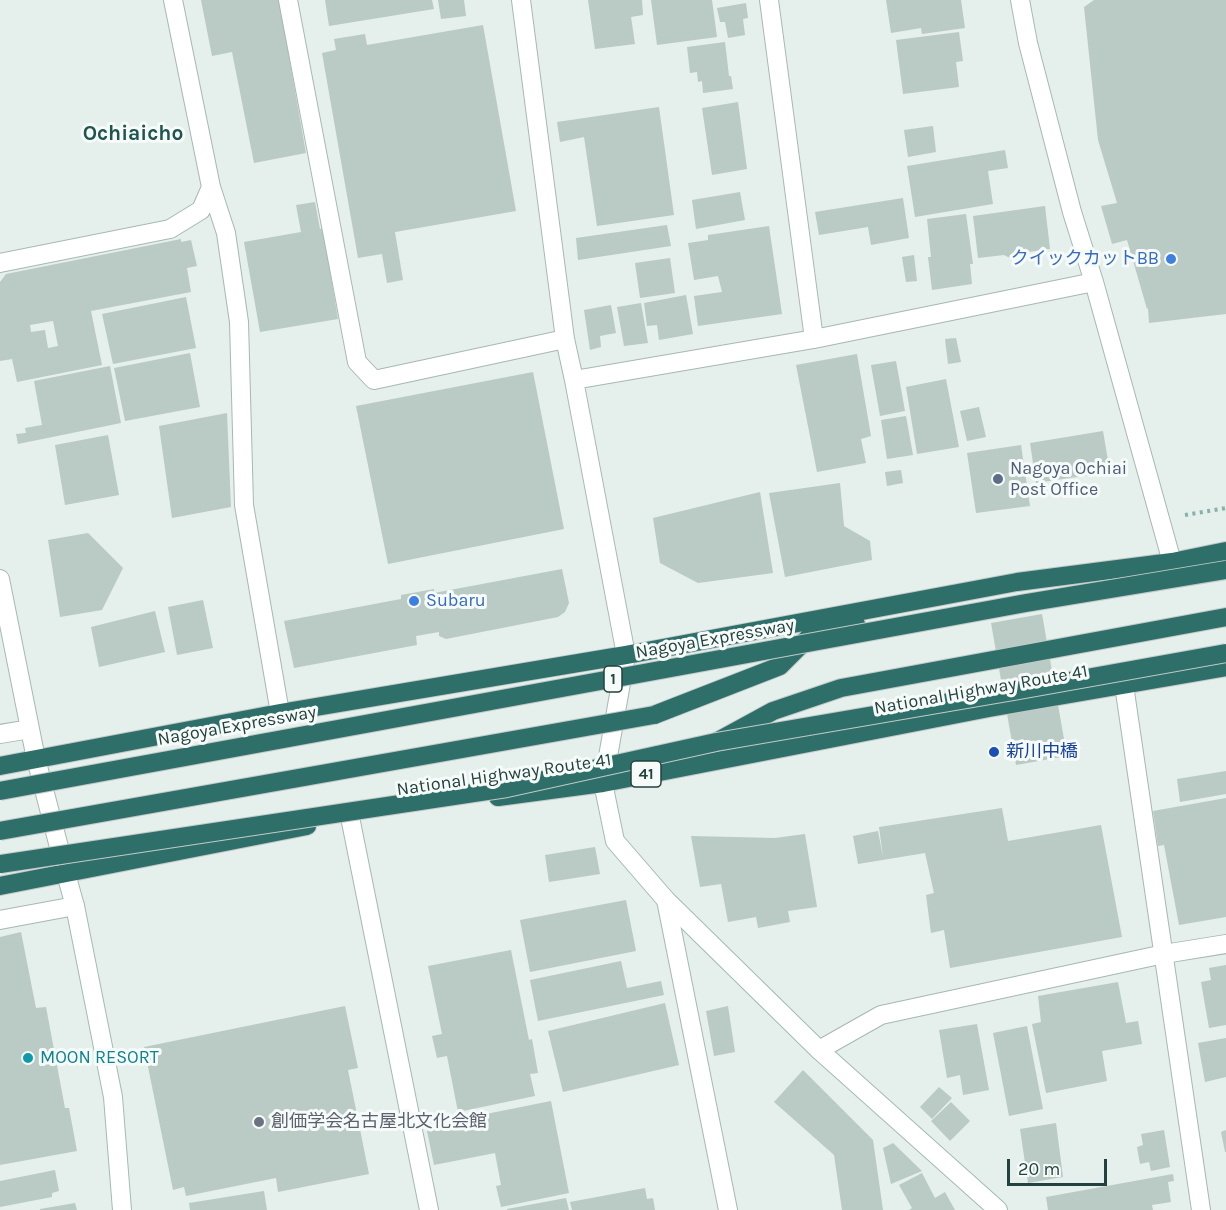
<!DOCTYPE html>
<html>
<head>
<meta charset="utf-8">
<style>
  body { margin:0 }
  #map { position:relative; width:1226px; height:1210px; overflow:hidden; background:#e5efec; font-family:Karla,sans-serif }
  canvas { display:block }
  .scale { position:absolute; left:1007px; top:1159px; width:100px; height:27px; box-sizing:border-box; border:3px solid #23423d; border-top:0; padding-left:8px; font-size:18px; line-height:21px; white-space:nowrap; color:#23423d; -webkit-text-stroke:4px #f6fbf9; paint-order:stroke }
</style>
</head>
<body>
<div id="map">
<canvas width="1226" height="1210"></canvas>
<div class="scale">20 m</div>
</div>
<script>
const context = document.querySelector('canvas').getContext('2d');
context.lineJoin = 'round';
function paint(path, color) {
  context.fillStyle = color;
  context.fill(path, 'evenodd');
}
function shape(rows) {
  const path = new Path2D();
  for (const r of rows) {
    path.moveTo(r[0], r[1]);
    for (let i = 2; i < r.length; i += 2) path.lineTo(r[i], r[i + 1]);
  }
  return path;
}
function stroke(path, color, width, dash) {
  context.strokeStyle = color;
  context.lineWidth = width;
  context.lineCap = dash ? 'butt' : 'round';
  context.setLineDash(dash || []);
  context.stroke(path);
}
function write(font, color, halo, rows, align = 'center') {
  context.font = font + ' Karla,"Noto Sans JP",sans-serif';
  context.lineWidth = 6;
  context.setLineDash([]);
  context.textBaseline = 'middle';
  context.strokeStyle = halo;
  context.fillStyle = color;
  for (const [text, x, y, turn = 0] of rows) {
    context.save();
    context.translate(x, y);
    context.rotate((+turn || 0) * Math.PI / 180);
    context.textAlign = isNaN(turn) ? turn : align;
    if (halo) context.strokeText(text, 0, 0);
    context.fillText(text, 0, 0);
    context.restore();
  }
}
paint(shape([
  [201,0,279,0,306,153,254,163,232,52,212,56],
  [325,0,432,0,434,9,329,26],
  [438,0,464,0,466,16,441,19],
  [588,0,642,0,643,15,631,17,635,44,595,49],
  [651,0,712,0,717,37,657,45],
  [886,0,961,0,965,28,922,34,921,28,891,33],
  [1094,0,1226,0,1226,314,1149,323,1148,308,1147,309,1127,240,1112,244,1101,206,1117,203,1098,140,1084,7],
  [746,3,748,18,743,19,745,35,728,38,725,22,720,22,717,8],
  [483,25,516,211,395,232,403,280,387,283,382,254,358,258,322,53,336,50,334,39,365,34,367,45],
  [959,32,963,61,956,62,959,87,903,94,896,40],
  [725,42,729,76,731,76,733,89,703,93,702,81,698,82,697,72,690,73,687,47],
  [738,102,747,169,712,175,702,108],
  [659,107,674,215,597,226,584,137,560,142,557,122],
  [933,126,936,152,908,157,904,130],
  [1005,150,1008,168,988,171,993,204,915,217,907,166],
  [740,192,745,220,696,229,692,200],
  [903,198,909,238,871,245,868,227,819,235,815,212],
  [315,202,320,229,323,228,338,319,260,332,244,242,301,232,296,205],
  [1045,206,1050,249,1028,252,1024,256,1016,258,1010,258,1004,255,978,258,973,216],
  [966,214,973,264,970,264,972,284,932,290,928,257,931,257,927,219],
  [667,225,671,246,578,260,576,238],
  [769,226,782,314,698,326,694,296,722,292,718,276,694,280,688,243,708,240,708,235],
  [181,239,181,242,191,240,197,266,187,268,191,292,91,311,102,365,17,382,12,359,0,361,0,282,6,274],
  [53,321,58,346,48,348,45,330,31,332,30,325],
  [914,255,917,281,906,282,902,257],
  [670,258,675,293,640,298,635,263],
  [686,295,693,334,659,340,657,325,647,326,644,303],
  [186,297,196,348,113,364,102,314],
  [641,303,648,343,624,346,617,307],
  [611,305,616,333,600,336,601,347,590,350,584,310],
  [956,338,961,362,948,364,945,339],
  [190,353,200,407,125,421,114,368],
  [857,354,871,436,861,439,866,463,817,472,796,365],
  [896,361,905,411,880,416,871,365],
  [110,366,121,423,18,444,16,434,26,433,25,428,42,425,34,381],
  [533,372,564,529,388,564,356,406],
  [946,379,959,447,917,454,906,387],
  [979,407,986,437,967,441,960,411],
  [227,413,231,507,172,518,159,426],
  [906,416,913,455,887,459,881,420],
  [1103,431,1110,472,1036,483,1030,443],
  [108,435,119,495,65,505,55,445],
  [1021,445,1030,506,976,513,967,453],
  [901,470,903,483,887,486,885,472],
  [840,483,844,526,870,541,872,560,785,577,769,493],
  [760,492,773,573,698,583,660,563,653,518],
  [88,533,123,568,102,610,60,617,48,540],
  [562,569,569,603,565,612,558,617,446,639,439,636,439,632,416,636,417,645,294,668,284,621,401,599,401,595,434,589,434,593],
  [203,600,213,648,177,655,168,607],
  [155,611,165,652,99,667,91,627],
  [1042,614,1067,756,1016,765,991,623],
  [1226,771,1226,794,1180,802,1177,779],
  [1226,798,1226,917,1179,925,1164,845,1158,846,1153,811],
  [1002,808,1008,841,1101,825,1122,937,950,968,944,930,931,933,926,895,934,893,925,853,858,864,853,836,878,831,883,857,879,827],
  [805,834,817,907,788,911,790,922,758,928,756,917,728,922,721,884,700,887,691,836,775,838],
  [595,847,600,874,549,882,545,855],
  [626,900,636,951,530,972,520,920],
  [21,932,36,1008,46,1007,65,1108,69,1108,77,1151,0,1165,0,937],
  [511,950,529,1040,532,1039,538,1073,530,1074,535,1096,458,1112,447,1056,437,1058,432,1036,442,1034,428,966],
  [621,961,627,988,661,981,664,995,538,1021,530,980],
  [1226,965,1226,1025,1209,1028,1201,982,1211,980,1209,968],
  [1118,982,1126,1023,1138,1021,1142,1044,1102,1051,1107,1081,1046,1093,1032,1024,1041,1022,1038,996],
  [665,1003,679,1065,563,1092,548,1031],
  [345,1006,358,1068,348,1070,369,1174,278,1192,276,1178,186,1196,184,1187,173,1190,144,1047],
  [728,1006,735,1052,714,1056,706,1011],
  [977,1024,989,1090,963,1095,960,1075,947,1078,939,1030],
  [1027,1026,1043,1109,1009,1116,993,1033],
  [1226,1038,1226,1077,1205,1082,1198,1043],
  [803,1070,873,1140,883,1210,842,1210,834,1155,774,1102],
  [939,1087,952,1098,932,1119,920,1107],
  [551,1101,569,1193,501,1207,496,1186,501,1185,495,1153,434,1165,426,1126],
  [951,1102,970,1121,950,1141,931,1121],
  [1056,1123,1063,1177,1028,1183,1020,1129],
  [1164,1130,1170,1167,1151,1171,1149,1162,1140,1164,1137,1147,1143,1145,1141,1134],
  [1226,1130,1226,1152,1225,1152,1221,1132],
  [893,1143,922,1171,891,1184,883,1148],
  [55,1170,59,1191,52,1193,52,1197,0,1207,0,1181],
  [922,1173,935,1198,945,1192,955,1210,909,1210,912,1208,899,1185],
  [1173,1174,1174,1181,1168,1182,1171,1202,1152,1205,1153,1210,1048,1210,1046,1197],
  [645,1188,647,1199,653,1198,655,1210,572,1210,570,1202],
  [264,1191,267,1210,190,1210,189,1203],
  [566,1198,569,1210,507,1210,507,1209],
  [75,1203,77,1210,40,1210,40,1209]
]), '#bacac5');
const street = shape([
  [288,0,357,362,374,380,565,339],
  [521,0,565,339,574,380,626,655,604,779],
  [769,0,814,339],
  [1020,0,1028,43,1072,212,1094,282,1172,562],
  [211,187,226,233,239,322,244,505,280,713],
  [0,263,170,229,201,210,211,187,173,0],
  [574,380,814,339,1094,282],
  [0,579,36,759,65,870],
  [1124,685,1201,1210],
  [0,734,30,729],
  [350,817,429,1210],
  [666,900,728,1210],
  [0,920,75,906],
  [819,1050,881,1015,1164,954,1226,944]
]);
const secondary = shape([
  [603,783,615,841,666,900,819,1050,998,1210],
  [66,874,75,906,113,1097,122,1210]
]);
const highway = shape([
  [654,715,780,666,813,633,856,624],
  [718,741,773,711,841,688,1226,617],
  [0,766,280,713,626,655,1017,582,1172,562,1226,551],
  [498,797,603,783,989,708,1226,667],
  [0,886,307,826]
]);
stroke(street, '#a7b8b4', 20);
stroke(secondary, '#a3bbb5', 20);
stroke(highway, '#c1cac9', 20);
stroke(shape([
  [1185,515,1226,508]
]), '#85b3aa', 4, [3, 4.5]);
stroke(street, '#fff', 18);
stroke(secondary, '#fff', 18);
stroke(highway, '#2e6f69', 18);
const highwayBridge = shape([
  [0,791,1026,603,1226,570],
  [0,831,654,715],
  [0,864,507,788,716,742,1014,691,1226,653]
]);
stroke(highwayBridge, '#c1cac9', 20, []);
stroke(highwayBridge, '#2e6f69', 18);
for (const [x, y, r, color] of [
  [1171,259,6,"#3f7fe0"],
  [998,479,6,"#5c6f8a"],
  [414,601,6,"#3f7fe0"],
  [994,752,6,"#1a4fb4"],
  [28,1058,6,"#0f9aa8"],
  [259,1122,6,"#6b7280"]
]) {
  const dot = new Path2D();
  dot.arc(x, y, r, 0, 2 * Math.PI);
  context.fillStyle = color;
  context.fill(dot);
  stroke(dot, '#f6fbf9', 2);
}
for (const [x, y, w] of [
  [613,679,18],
  [646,774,30]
]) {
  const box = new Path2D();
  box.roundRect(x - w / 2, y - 13, w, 26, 4.5);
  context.fillStyle = '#f6fbf9';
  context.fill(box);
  stroke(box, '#23423d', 1.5);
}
write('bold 16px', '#23423d', null, [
  ["1",613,679],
  ["41",646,774]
]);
write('18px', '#366cbe', '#f6fbf9', [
  ["クイックカットBB",1159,259],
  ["Subaru",426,601,"left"]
], 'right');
write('18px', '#4e5e75', '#f6fbf9', [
  ["Nagoya Ochiai",1010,469],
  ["Post Office",1010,490]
], 'left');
write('18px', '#23423d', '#f6fbf9', [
  ["Nagoya Expressway",715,639,-10],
  ["National Highway Route 41",981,690,-10],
  ["Nagoya Expressway",237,726,-10],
  ["National Highway Route 41",504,775,-8]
]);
write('18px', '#164399', '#f6fbf9', [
  ["新川中橋",1006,752]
], 'left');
write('18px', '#0d838f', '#f6fbf9', [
  ["MOON RESORT",40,1058]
], 'left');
write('18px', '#5b616d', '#f6fbf9', [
  ["創価学会名古屋北文化会館",271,1122]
], 'left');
write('bold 21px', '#1e554e', '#f6fbf9', [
  ["Ochiaicho",133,134]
]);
</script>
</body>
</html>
